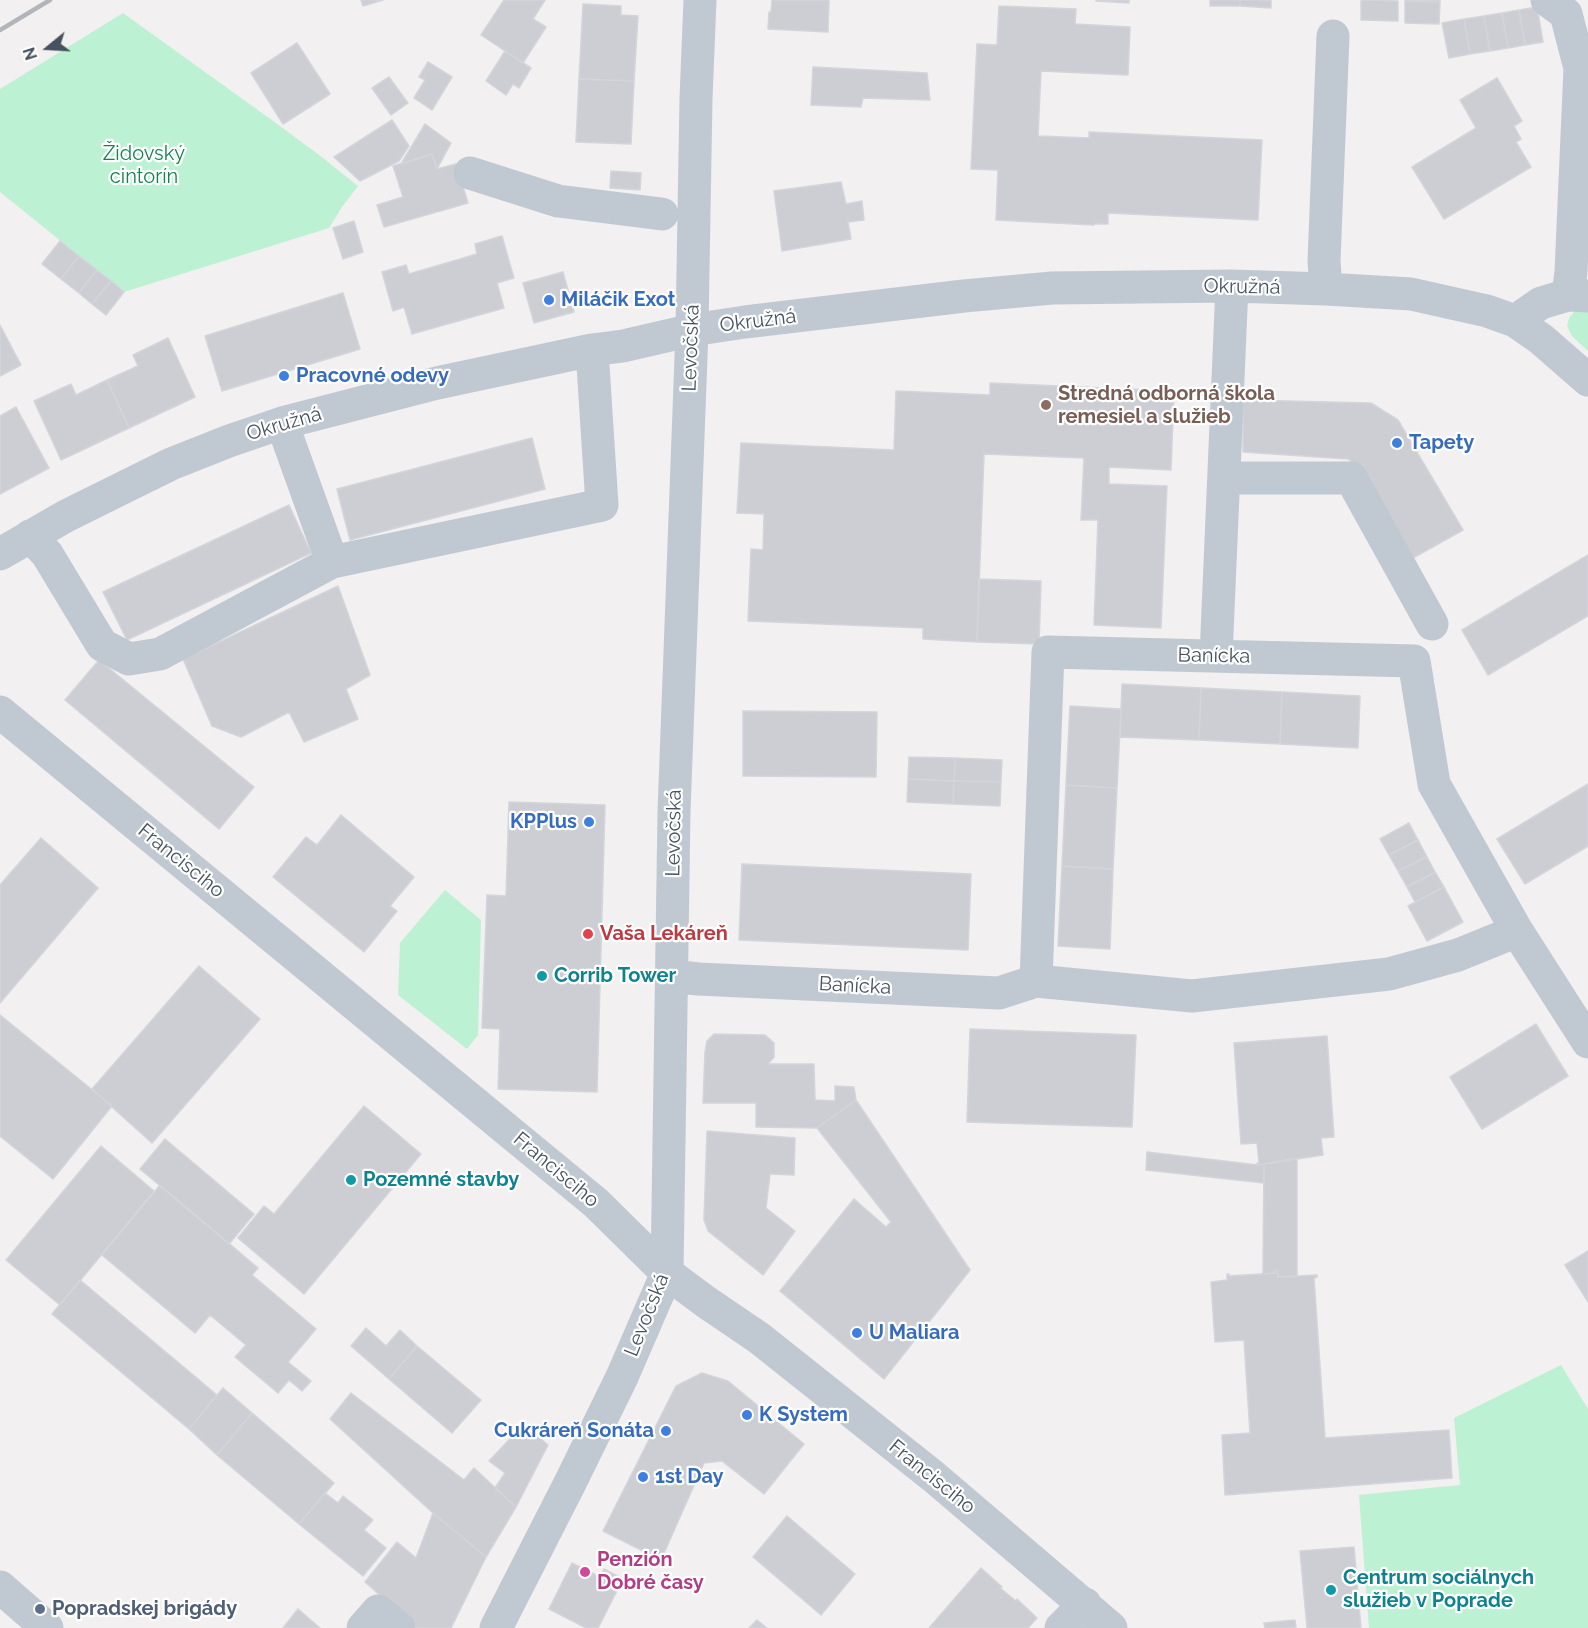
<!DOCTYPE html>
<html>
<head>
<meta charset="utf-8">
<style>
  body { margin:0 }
  #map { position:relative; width:1588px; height:1628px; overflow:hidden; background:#f2f0f0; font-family:Raleway,sans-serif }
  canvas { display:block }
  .north { position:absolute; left:18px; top:18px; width:60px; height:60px; -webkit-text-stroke:4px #fff; paint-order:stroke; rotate:252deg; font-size:16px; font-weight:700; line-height:24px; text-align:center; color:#47525e }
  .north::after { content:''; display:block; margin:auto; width:21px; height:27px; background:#47525e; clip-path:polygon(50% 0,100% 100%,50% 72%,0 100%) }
</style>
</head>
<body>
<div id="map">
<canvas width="1588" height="1628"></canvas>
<div class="north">N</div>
</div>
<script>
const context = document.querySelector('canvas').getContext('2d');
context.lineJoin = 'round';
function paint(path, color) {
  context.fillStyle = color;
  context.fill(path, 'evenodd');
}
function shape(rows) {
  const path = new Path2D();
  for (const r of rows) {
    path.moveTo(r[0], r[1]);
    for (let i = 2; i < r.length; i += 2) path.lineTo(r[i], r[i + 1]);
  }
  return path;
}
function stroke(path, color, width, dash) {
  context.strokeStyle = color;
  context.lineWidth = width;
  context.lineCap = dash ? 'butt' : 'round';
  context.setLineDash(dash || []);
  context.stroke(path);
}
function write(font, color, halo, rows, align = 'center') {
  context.font = font + ' Raleway,sans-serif';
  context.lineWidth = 4.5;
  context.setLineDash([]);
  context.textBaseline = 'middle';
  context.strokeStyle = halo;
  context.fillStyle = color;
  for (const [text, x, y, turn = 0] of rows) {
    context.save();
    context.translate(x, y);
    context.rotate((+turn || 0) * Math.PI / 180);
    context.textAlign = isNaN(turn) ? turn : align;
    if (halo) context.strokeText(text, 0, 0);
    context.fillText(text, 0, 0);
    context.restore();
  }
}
paint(shape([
  [123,13,280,126,323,158,358,186,342,207,329,228,124,292,0,192,0,89],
  [1588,310,1588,351,1572,336,1567,326,1569,318,1574,312],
  [445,890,481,920,478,1035,467,1049,398,995,400,943],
  [1561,1365,1588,1409,1588,1628,1369,1628,1359,1495,1460,1485,1454,1418]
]), '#bdf1d3');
const building = shape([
  [361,0,383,0,363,6,361,0],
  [504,0,545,0,533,19,546,27,523,63,481,35,504,0],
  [772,0,829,0,828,32,768,29,769,12,771,12,772,0],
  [1096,0,1129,0,1129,3,1096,1,1096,0],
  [1210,0,1240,0,1240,6,1210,6,1210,0],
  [1240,0,1271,0,1271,8,1240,6,1240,0],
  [1361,0,1398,1,1398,21,1361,20,1361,0],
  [1405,0,1440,0,1440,2,1405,1,1405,0],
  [1405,1,1440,2,1439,24,1405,23,1405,1],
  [583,4,621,6,621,15,638,16,634,81,579,79,583,4],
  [999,6,1076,9,1075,24,1130,27,1128,75,1041,71,1038,136,1089,138,1089,132,1262,140,1258,220,1108,213,1108,224,1094,224,1094,225,996,220,998,170,971,169,977,44,997,45,999,6],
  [1537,7,1543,42,1525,45,1519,10,1537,7],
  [1519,10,1525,45,1508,48,1502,13,1519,10],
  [1502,13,1508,48,1490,51,1484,16,1502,13],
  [1484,16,1490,51,1470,54,1464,19,1484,16],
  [1464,19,1470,54,1449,58,1442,23,1464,19],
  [297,43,330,94,283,124,251,73,297,43],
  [505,51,531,68,519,88,513,84,506,95,486,81,505,51],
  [428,62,452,77,432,110,414,98,425,80,419,77,428,62],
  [813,67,927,73,930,100,863,98,861,107,811,105,813,67],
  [389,77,408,103,391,115,372,88,389,77],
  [1497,78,1522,121,1514,126,1521,139,1516,142,1531,167,1444,219,1412,167,1476,128,1460,100,1497,78],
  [579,79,634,81,631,144,576,142,579,79],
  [392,120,409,146,399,161,360,181,334,157,392,120],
  [425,124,451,143,437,169,432,154,401,164,425,124],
  [432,154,437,169,456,164,468,203,384,227,377,205,403,197,393,166,432,154],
  [611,171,641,173,640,190,610,188,611,171],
  [841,182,846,204,862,201,864,220,848,222,851,239,782,251,774,191,841,182],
  [354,221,363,252,343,259,333,228,354,221],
  [502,236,514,278,497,283,504,308,412,334,404,307,393,311,382,272,406,265,409,274,477,254,475,244,502,236],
  [60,241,79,256,61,279,42,264,60,241],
  [79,256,97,270,79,293,61,279,79,256],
  [97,270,111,281,92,304,79,293,97,270],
  [563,272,574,312,534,323,523,283,563,272],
  [111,281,124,292,106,315,92,304,111,281],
  [343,293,360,349,222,391,205,336,343,293],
  [0,325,21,365,0,376,0,325],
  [168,338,195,397,129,428,107,380,138,366,133,355,168,338],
  [107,380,129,428,61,460,34,401,71,384,76,395,107,380],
  [990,383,1174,391,1171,470,1109,467,1109,484,1167,486,1161,628,1094,625,1098,520,1081,520,1084,458,984,454,977,642,923,639,923,628,748,621,751,549,763,550,764,514,737,513,741,443,894,450,896,391,990,395,990,383],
  [1243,400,1371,403,1398,420,1463,530,1413,558,1356,465,1348,459,1243,452,1243,400],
  [16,407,49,468,0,494,0,416,16,407],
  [532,438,545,489,350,540,337,489,532,438],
  [289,505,311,553,127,640,103,592,289,505],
  [1588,555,1588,616,1488,675,1462,630,1588,555],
  [979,579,1041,581,1039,644,977,642,979,579],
  [338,586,370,675,346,689,358,719,304,742,289,712,241,737,212,726,183,659,338,586],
  [99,660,254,787,219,829,65,700,99,660],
  [1122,684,1201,688,1199,740,1120,737,1122,684],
  [1201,688,1282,692,1280,744,1199,740,1201,688],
  [1282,692,1360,696,1358,748,1280,744,1282,692],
  [1070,706,1121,709,1117,788,1066,785,1070,706],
  [743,711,877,712,876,777,743,776,743,711],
  [909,757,955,758,954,781,908,779,909,757],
  [955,758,1002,760,1001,782,954,781,955,758],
  [908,779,954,781,953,804,907,802,908,779],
  [954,781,1001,782,1000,806,953,804,954,781],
  [1588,784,1588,846,1525,884,1497,839,1588,784],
  [1066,785,1117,788,1113,869,1062,866,1066,785],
  [509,802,605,805,597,1092,498,1089,500,1029,482,1028,487,895,506,896,509,802],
  [341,815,414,877,390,906,397,911,364,952,273,877,306,837,317,845,341,815],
  [1409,823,1418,840,1389,855,1380,839,1409,823],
  [41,838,98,888,0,1003,0,885,41,838],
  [1418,840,1427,857,1398,871,1389,855,1418,840],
  [1427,857,1435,872,1407,887,1398,871,1427,857],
  [742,864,971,874,968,950,739,940,742,864],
  [1062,866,1113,869,1110,949,1058,946,1062,866],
  [1435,872,1444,887,1415,902,1407,887,1435,872],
  [1444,887,1463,922,1427,941,1408,906,1444,887],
  [199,966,260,1019,152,1143,92,1089,199,966],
  [0,1015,112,1106,53,1179,0,1136,0,1015],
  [1536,1024,1568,1076,1482,1129,1450,1077,1536,1024],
  [970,1029,1136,1035,1132,1127,967,1122,970,1029],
  [714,1034,765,1035,774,1043,774,1057,768,1064,814,1064,815,1100,835,1101,835,1086,854,1087,856,1100,817,1128,756,1127,756,1103,703,1103,705,1052,707,1041,714,1034],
  [1327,1036,1334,1137,1321,1138,1323,1155,1258,1165,1257,1163,1259,1163,1257,1143,1241,1144,1234,1043,1327,1036],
  [856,1100,970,1270,884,1379,780,1291,854,1199,886,1227,891,1222,817,1128,856,1100],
  [364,1106,421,1154,304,1294,238,1238,264,1206,274,1214,364,1106],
  [707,1131,795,1138,794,1175,770,1174,766,1208,795,1231,763,1275,708,1231,704,1220,707,1131],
  [165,1139,254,1214,229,1244,140,1169,165,1139],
  [101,1146,154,1191,60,1305,6,1260,101,1146],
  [1147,1152,1258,1165,1264,1164,1264,1183,1146,1170,1147,1152],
  [1297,1158,1297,1276,1278,1277,1278,1270,1275,1270,1276,1273,1263,1274,1264,1164,1297,1158],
  [160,1185,258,1268,252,1275,316,1329,288,1362,311,1381,302,1391,289,1380,278,1393,235,1357,246,1345,210,1315,195,1333,102,1255,160,1185],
  [1588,1251,1588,1302,1565,1265,1588,1251],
  [1275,1270,1278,1270,1278,1277,1317,1275,1317,1277,1314,1278,1325,1438,1449,1430,1452,1478,1225,1495,1222,1435,1250,1433,1244,1340,1215,1342,1211,1282,1227,1280,1227,1274,1229,1274,1229,1276,1276,1273,1275,1270],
  [80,1280,217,1395,189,1429,52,1314,80,1280],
  [366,1328,386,1346,400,1330,417,1346,389,1379,351,1346,366,1328],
  [417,1346,481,1400,452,1433,389,1379,417,1346],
  [702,1373,728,1381,804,1444,764,1494,722,1461,704,1463,661,1560,603,1531,676,1386,702,1373],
  [223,1388,252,1413,217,1455,189,1429,223,1388],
  [351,1393,464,1480,474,1468,516,1507,486,1557,433,1513,330,1419,351,1393],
  [252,1413,334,1483,299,1524,217,1455,252,1413],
  [524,1424,548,1445,516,1507,495,1488,505,1473,489,1461,524,1424],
  [325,1493,338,1503,343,1496,373,1520,364,1530,386,1548,363,1576,299,1524,325,1493],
  [433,1513,486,1557,451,1628,417,1628,365,1582,397,1542,416,1558,433,1513],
  [787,1516,855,1574,821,1615,753,1557,787,1516],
  [1354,1547,1361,1628,1307,1628,1300,1551,1354,1547],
  [572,1563,600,1577,604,1569,623,1579,598,1628,586,1628,549,1609,572,1563],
  [981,1568,1002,1587,1000,1588,1016,1601,1017,1599,1037,1618,1028,1628,929,1628,981,1568],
  [298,1609,320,1628,283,1628,298,1609],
  [757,1620,767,1628,749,1628,757,1620],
  [1295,1620,1296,1628,1265,1628,1264,1623,1295,1620]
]);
paint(building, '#ccced4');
stroke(building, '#d3d5db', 1.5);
stroke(shape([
  [1547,0,1566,14,1580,68,1571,272,1568,295],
  [470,173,558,201,662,214],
  [1326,289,1324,261,1333,36],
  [1515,321,1541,303,1568,295,1588,296],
  [282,423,332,562],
  [1224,478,1351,478,1432,624],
  [30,536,47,554,102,645,129,659,160,654,332,562,602,505,592,350],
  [0,554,66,516,171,464,229,441,282,423,437,383,592,350,623,346,692,330,745,322,964,296,1052,288,1232,286,1326,289,1411,294,1487,311,1515,321,1541,339,1588,380],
  [1216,656,1232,286],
  [0,712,596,1203,667,1273,706,1302,759,1338,934,1477,1111,1628],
  [672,976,698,979,999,993,1036,981,1192,996,1389,974,1458,955,1517,931],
  [1036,981,1048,652,1414,661,1434,784,1517,931,1588,1042],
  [0,1587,47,1628],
  [363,1628,378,1611,399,1628],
  [496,1628,570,1483,622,1377,667,1273,674,812,692,330,696,98,700,0],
  [1061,1628,1085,1604]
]), '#c0c9d2', 33);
stroke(shape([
  [0,30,50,0]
]), '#b2b5ba', 4.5);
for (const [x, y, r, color] of [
  [549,300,6,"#3f7fe0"],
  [284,376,6,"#3f7fe0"],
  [1046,405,6,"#8d6e63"],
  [1397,443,6,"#3f7fe0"],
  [589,822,6,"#3f7fe0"],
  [588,934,6,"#e0444e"],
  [542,976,6,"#0f9aa8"],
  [351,1180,6,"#0f9aa8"],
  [857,1333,6,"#3f7fe0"],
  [747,1415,6,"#3f7fe0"],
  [666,1431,6,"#3f7fe0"],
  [643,1477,6,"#3f7fe0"],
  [585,1572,6,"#d1479c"],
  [1331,1590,6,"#0f9aa8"],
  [40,1609,6,"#5c6f8a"]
]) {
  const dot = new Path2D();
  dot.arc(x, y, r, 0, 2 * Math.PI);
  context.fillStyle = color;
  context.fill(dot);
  stroke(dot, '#fff', 2);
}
write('20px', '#13834f', '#fff', [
  ["Židovský",144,154],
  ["cintorín",144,177]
]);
write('20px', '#47525e', '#fff', [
  ["Okružná",1242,287,1],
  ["Okružná",758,321,-7],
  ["Levočská",691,348,-88],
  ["Okružná",284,424,-16],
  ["Banícka",1214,656,1],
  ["Levočská",674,833,-89],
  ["Francisciho",181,861,39],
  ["Banícka",855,986,3],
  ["Francisciho",556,1170,40],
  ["Levočská",647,1315,-68],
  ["Francisciho",932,1477,39]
]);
write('bold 20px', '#366cbe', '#fff', [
  ["Miláčik Exot",561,300],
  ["Pracovné odevy",296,376],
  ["Tapety",1409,443],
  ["KPPlus",577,822,"right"],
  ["U Maliara",869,1333],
  ["K System",759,1415],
  ["Cukráreň Sonáta",654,1431,"right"],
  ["1st Day",655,1477]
], 'left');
write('bold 20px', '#785e54', '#fff', [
  ["Stredná odborná škola",1058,394],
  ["remesiel a služieb",1058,417]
], 'left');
write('bold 20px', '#be3a42', '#fff', [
  ["Vaša Lekáreň",600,934]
], 'left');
write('bold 20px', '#0d838f', '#fff', [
  ["Corrib Tower",554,976],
  ["Pozemné stavby",363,1180],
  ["Centrum sociálnych",1343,1578],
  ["služieb v Poprade",1343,1601]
], 'left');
write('bold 20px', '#b23c85', '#fff', [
  ["Penzión",597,1560],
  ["Dobré časy",597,1583]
], 'left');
write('bold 20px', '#4e5e75', '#fff', [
  ["Popradskej brigády",52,1609]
], 'left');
</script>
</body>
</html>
